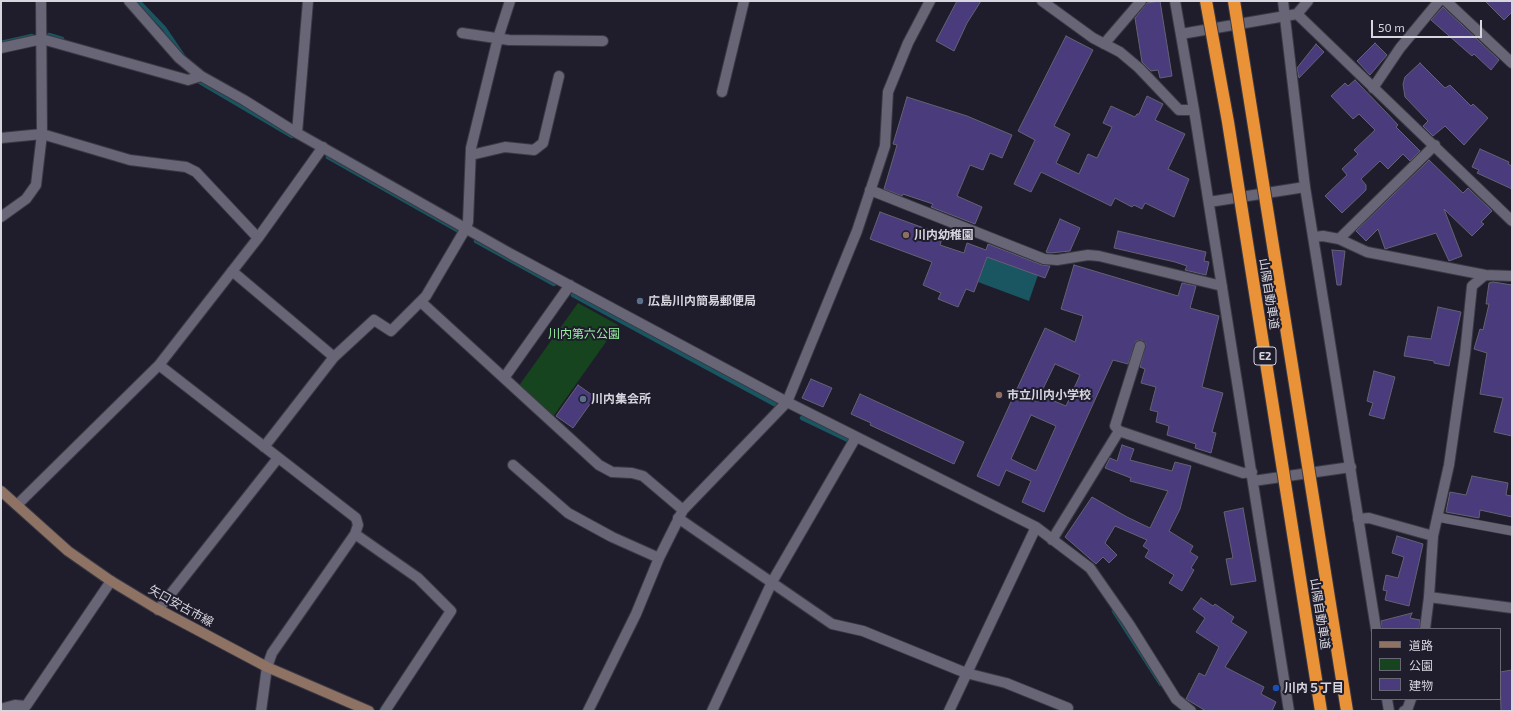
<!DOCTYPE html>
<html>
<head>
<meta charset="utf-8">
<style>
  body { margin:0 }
  #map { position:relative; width:1513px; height:712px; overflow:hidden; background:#1f1d2b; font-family:"Exo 2","Noto Sans JP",sans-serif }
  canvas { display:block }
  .frame { position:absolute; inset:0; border:2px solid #d7d6df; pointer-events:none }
  .legend { position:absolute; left:1371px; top:628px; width:130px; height:72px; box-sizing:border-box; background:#1f1d2b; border:1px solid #696773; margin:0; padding:5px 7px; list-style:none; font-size:12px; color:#d7d6df }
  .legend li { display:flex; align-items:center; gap:8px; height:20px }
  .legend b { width:20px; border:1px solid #696773 }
  .scale { position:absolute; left:1371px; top:20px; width:111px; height:18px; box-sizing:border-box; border:2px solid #d7d6df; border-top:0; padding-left:5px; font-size:12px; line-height:14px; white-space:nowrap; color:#d7d6df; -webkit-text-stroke:3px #1f1d2b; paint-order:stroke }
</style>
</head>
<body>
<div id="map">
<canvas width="1513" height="712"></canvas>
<div class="frame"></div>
<ul class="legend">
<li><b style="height:5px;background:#8e7263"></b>道路</li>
<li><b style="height:11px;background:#15441e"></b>公園</li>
<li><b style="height:11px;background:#4a3b7c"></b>建物</li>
</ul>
<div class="scale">50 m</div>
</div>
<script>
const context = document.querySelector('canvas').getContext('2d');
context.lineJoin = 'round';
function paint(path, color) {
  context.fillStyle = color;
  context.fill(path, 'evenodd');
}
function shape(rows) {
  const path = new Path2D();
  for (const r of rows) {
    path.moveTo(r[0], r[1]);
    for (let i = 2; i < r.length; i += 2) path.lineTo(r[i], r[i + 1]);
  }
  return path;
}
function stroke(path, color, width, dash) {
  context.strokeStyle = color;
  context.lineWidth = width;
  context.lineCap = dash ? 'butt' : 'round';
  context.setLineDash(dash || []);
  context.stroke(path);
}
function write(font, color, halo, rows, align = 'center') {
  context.font = font + ' "Exo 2","Noto Sans JP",sans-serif';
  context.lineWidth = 4;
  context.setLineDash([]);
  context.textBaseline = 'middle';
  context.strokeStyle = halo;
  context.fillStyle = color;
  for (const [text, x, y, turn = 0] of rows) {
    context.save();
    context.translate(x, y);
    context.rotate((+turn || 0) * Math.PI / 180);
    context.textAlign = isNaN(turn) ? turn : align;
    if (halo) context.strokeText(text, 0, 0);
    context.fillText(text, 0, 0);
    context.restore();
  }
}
paint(shape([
  [578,303,618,325,552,418,518,387]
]), '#15441e');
paint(shape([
  [987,257,1038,275,1029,301,978,282]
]), '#195661');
stroke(shape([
  [138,1,164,28,183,56],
  [49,35,62,39],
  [1,43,32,36],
  [200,82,292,136],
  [328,157,459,231],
  [476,241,554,284],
  [573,295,776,405],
  [802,418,852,442],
  [1114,611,1161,684]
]), '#195661', 4.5);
const building = shape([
  [957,1,981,1,967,23,954,51,936,41,957,1],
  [1160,1,1172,76,1160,78,1158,70,1151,71,1142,62,1135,18,1147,3,1160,1],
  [1485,1,1512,1,1512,12,1504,20,1485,1],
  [1443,7,1499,60,1491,70,1474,54,1472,56,1431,20,1443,7],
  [1066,36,1093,50,1054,126,1070,134,1056,163,1079,174,1088,154,1097,158,1112,127,1103,123,1111,106,1135,117,1137,114,1139,114,1147,96,1163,104,1155,120,1185,134,1168,169,1189,179,1174,217,1145,203,1142,209,1134,205,1132,207,1115,198,1111,206,1041,172,1031,192,1014,184,1035,140,1018,131,1066,36],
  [1375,43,1387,55,1370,75,1357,61,1375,43],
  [1316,44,1324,52,1299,78,1297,68,1316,44],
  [1420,63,1445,88,1450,85,1471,106,1473,104,1488,118,1464,145,1445,126,1433,136,1423,126,1428,121,1405,97,1403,84,1405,77,1420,63],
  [1355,80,1385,111,1398,125,1396,127,1420,151,1410,161,1403,154,1388,169,1380,161,1361,179,1366,185,1366,190,1342,213,1325,196,1347,175,1342,169,1358,154,1354,150,1375,130,1359,114,1353,119,1331,96,1345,83,1348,86,1355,80],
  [907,97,967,116,1012,135,1002,158,990,153,983,170,970,165,957,196,982,207,975,224,931,207,933,204,903,194,902,196,884,189,897,145,893,144,907,97],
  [1480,149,1509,162,1508,164,1512,166,1512,189,1477,173,1479,170,1472,167,1480,149],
  [1429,160,1463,193,1468,188,1492,211,1481,222,1484,224,1472,236,1444,209,1462,256,1449,261,1436,233,1385,249,1378,229,1366,241,1356,231,1429,160],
  [880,212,943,235,940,245,964,253,967,243,986,250,988,244,1042,265,1050,266,1045,278,987,257,974,292,966,289,958,307,938,299,941,293,923,285,932,262,870,239,880,212],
  [1060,219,1080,228,1070,251,1050,253,1046,252,1060,219],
  [1118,231,1206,252,1204,261,1209,262,1206,275,1185,270,1187,266,1175,262,1114,248,1118,231],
  [1332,250,1345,251,1341,285,1337,285,1332,250],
  [1074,265,1178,296,1182,283,1196,286,1190,308,1219,316,1202,387,1223,393,1212,432,1216,433,1211,453,1195,448,1196,444,1167,435,1169,426,1156,422,1158,412,1150,410,1156,387,1141,383,1145,369,1140,367,1146,344,1142,340,1136,341,1128,364,1113,360,1044,512,1022,502,1031,481,1006,470,999,486,977,476,1045,328,1075,342,1083,316,1061,309,1074,265],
  [1055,364,1080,375,1066,406,1040,395,1055,364],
  [1031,415,1056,426,1036,471,1011,459,1031,415],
  [1493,282,1512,285,1512,436,1494,432,1503,398,1480,394,1487,353,1474,349,1480,329,1483,330,1489,304,1486,304,1489,283,1493,282],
  [1438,307,1461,312,1449,366,1434,363,1434,361,1404,356,1408,336,1431,339,1438,307],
  [1374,371,1395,377,1384,419,1369,415,1373,403,1367,401,1374,371],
  [811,379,832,388,823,407,802,398,811,379],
  [578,385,595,397,573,428,556,416,578,385],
  [860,394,964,442,954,464,870,425,871,423,851,414,860,394],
  [1122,445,1134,449,1130,460,1172,471,1175,462,1191,466,1180,509,1169,531,1193,546,1190,552,1198,557,1191,568,1194,570,1182,591,1169,583,1174,575,1145,557,1149,550,1143,546,1147,540,1115,526,1105,543,1117,555,1109,563,1103,557,1096,564,1065,537,1092,497,1127,517,1150,528,1168,491,1130,481,1131,478,1105,468,1110,458,1117,461,1122,445],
  [1472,476,1508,483,1506,495,1512,496,1512,517,1480,510,1479,518,1446,512,1450,492,1466,495,1472,476],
  [1243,508,1256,581,1231,585,1226,559,1233,558,1224,512,1243,508],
  [1397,536,1423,544,1409,606,1385,600,1387,591,1383,590,1386,575,1398,578,1404,557,1392,553,1397,536],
  [1201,598,1213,606,1215,604,1234,617,1231,622,1247,632,1225,667,1264,687,1261,694,1276,702,1272,711,1206,711,1186,699,1199,673,1205,676,1219,647,1196,632,1205,618,1193,609,1201,598],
  [1412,613,1410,618,1420,620,1419,629,1382,629,1381,621,1412,613],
  [1512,670,1512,711,1501,711,1500,672,1512,670]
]);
paint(building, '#4a3b7c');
stroke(building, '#646273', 1);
const service = shape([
  [1437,517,1512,531]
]);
const minor = shape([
  [129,1,179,58,201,76,244,100,297,133,511,254,787,402,1036,527,1090,568,1129,624,1176,699,1191,711],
  [1042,1,1093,38,1120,52,1139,68,1179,110,1194,110],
  [1175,1,1194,110,1289,711],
  [1446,1,1512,63],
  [1297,14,1308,1],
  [462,33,509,40,603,41],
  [1181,34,1297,14,1512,221],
  [1104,44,1141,1],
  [1,48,42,39,188,80,201,76],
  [1373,88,1400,48,1439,1],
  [722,92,744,1],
  [297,133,308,1],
  [1,138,42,134,130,160,186,167,196,172,258,238],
  [471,155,505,147,534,150,543,143,559,76],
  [870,190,1044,259,1057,260,1088,255,1099,256,1222,286],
  [1209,202,1305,187],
  [1,217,26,199,36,185,42,134,41,1],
  [1314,237,1323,236,1339,239,1367,252,1485,275,1512,276],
  [1339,239,1435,145],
  [232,271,334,357],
  [421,302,599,465,612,472,632,473,643,476,683,510],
  [159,365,356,518,358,525,355,534,272,653,267,667,261,711],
  [504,378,570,285],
  [1119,431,1115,426,1140,346],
  [264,447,334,357,374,320,391,331,426,296,466,228,468,222,471,148,498,38,510,1],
  [513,465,568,513,612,537,659,558],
  [1253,481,1351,467],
  [17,505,159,365,258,238,323,147],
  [678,518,832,624,863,631,966,673,1006,683,1068,708,1067,711],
  [1358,519,1369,518,1433,536],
  [355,534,418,578,451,611,385,711],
  [1052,540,1119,431,1243,473,1252,472],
  [1429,597,1512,608],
  [158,610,278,458],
  [1425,629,1429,597,1433,536,1449,465,1465,354,1472,286,1485,275],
  [1,709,15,705,26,706,111,581],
  [588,711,636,614,659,558,683,510,787,402,857,231,885,146,888,92,908,43,930,1],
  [712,711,772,582,856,437],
  [949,711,1036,527],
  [1404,711,1407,710,1411,699]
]);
const tertiary = shape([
  [1283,1,1305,187,1376,629],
  [1387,699,1389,711]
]);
const secondary = shape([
  [1,491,68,551,111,581,154,607,267,667,369,711]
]);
stroke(service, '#3a3944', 10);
stroke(minor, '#3a3944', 12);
stroke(tertiary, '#3a3944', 12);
stroke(secondary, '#3a3944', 12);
stroke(service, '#676576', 9);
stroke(minor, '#676576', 10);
stroke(tertiary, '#676576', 10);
stroke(secondary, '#8e7263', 10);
const motorwayBridge = shape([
  [1206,1,1228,122,1321,711],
  [1234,1,1347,711]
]);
stroke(motorwayBridge, '#3a3944', 14, []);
stroke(motorwayBridge, '#ea9238', 12);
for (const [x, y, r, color] of [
  [906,235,4,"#8d6e63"],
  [640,301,4,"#5c6f8a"],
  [999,395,4,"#8d6e63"],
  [583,399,4,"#5c6f8a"],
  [1276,688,4,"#1a4fb4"]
]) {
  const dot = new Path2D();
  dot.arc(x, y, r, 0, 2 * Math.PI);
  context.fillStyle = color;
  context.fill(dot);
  stroke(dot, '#1f1d2b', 1.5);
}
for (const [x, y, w] of [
  [1265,356,22]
]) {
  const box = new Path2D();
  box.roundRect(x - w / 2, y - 9, w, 18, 3);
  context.fillStyle = '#1f1d2b';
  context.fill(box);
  stroke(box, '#d7d6df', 1);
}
write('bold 11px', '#d7d6df', null, [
  ["E2",1265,356]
]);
write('bold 12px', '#d7d6df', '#1f1d2b', [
  ["川内幼稚園",914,235],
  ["広島川内簡易郵便局",648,301],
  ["市立川内小学校",1007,395],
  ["川内集会所",591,399],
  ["川内５丁目",1284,688]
], 'left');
write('12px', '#d7d6df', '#1f1d2b', [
  ["山陽自動車道",1269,294,81],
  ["矢口安古市線",181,606,29],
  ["山陽自動車道",1320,614,81]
]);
write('12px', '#96eda0', '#1f1d2b', [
  ["川内第六公園",584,334]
]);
</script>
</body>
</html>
